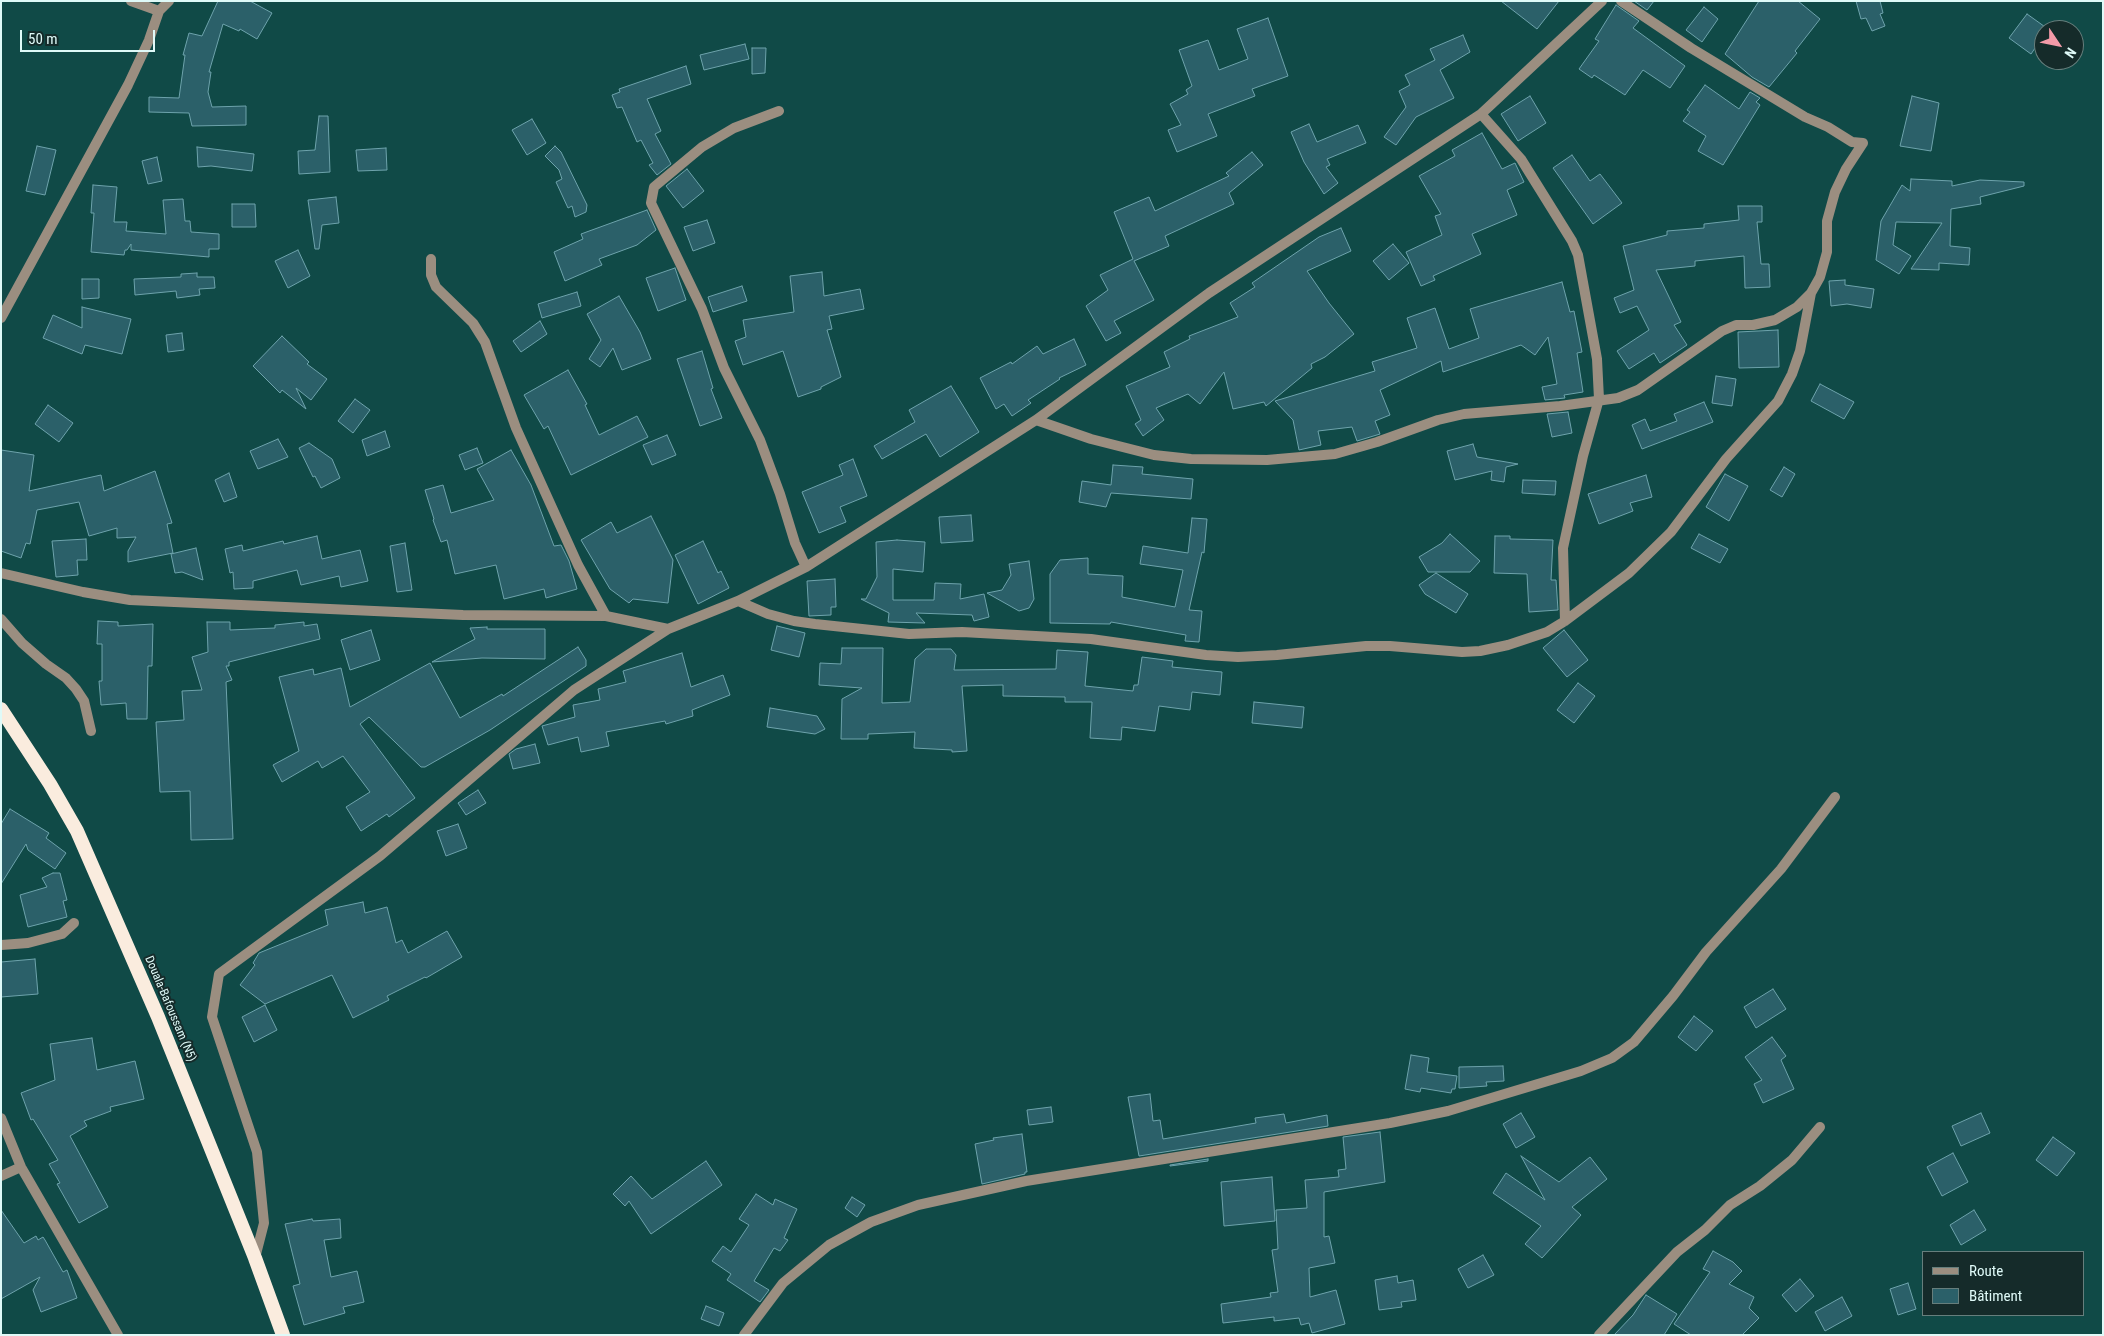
<!DOCTYPE html>
<html>
<head>
<meta charset="utf-8">
<style>
  body { margin:0 }
  #map { position:relative; width:2104px; height:1336px; overflow:hidden; background:#104a47; font-family:"Roboto Condensed",sans-serif }
  canvas { display:block }
  .frame { position:absolute; inset:0; border:2px solid #dffaf8; pointer-events:none }
  .legend { position:absolute; left:1922px; top:1251px; width:162px; height:65px; box-sizing:border-box; background:#152b2a; border:1px solid #667e7c; margin:0; padding:6px 9px; list-style:none; font-size:15px; color:#dffaf8 }
  .legend li { display:flex; align-items:center; gap:10px; height:25px }
  .legend b { width:25px; border:1px solid #667e7c }
  .north { position:absolute; left:2034px; top:20px; width:50px; height:50px; box-sizing:border-box; background:#152b2a; border:1px solid #667e7c; border-radius:50%; rotate:124deg; font-size:14px; font-weight:700; line-height:20px; text-align:center; color:#dffaf8 }
  .north::after { content:''; display:block; margin:auto; width:18px; height:22px; background:#f39aa8; clip-path:polygon(50% 0,100% 100%,50% 72%,0 100%) }
  .scale { position:absolute; left:20px; top:30px; width:135px; height:22px; box-sizing:border-box; border:2px solid #dffaf8; border-top:0; padding-left:6px; font-size:15px; line-height:18px; white-space:nowrap; color:#dffaf8; -webkit-text-stroke:4px #152b2a; paint-order:stroke }
</style>
</head>
<body>
<div id="map">
<canvas width="2104" height="1336"></canvas>
<div class="frame"></div>
<ul class="legend">
<li><b style="height:6px;background:#9b8e80"></b>Route</li>
<li><b style="height:14px;background:#2b6069"></b>Bâtiment</li>
</ul>
<div class="north">N</div>
<div class="scale">50 m</div>
</div>
<script>
const context = document.querySelector('canvas').getContext('2d');
context.lineJoin = 'round';
function paint(path, color) {
  context.fillStyle = color;
  context.fill(path, 'evenodd');
}
function shape(rows) {
  const path = new Path2D();
  for (const r of rows) {
    path.moveTo(r[0], r[1]);
    for (let i = 2; i < r.length; i += 2) path.lineTo(r[i], r[i + 1]);
  }
  return path;
}
function stroke(path, color, width, dash) {
  context.strokeStyle = color;
  context.lineWidth = width;
  context.lineCap = dash ? 'butt' : 'round';
  context.setLineDash(dash || []);
  context.stroke(path);
}
function write(font, color, halo, rows, align = 'center') {
  context.font = font + ' "Roboto Condensed",sans-serif';
  context.lineWidth = 4;
  context.setLineDash([]);
  context.textBaseline = 'middle';
  context.strokeStyle = halo;
  context.fillStyle = color;
  for (const [text, x, y, turn = 0] of rows) {
    context.save();
    context.translate(x, y);
    context.rotate((+turn || 0) * Math.PI / 180);
    context.textAlign = isNaN(turn) ? turn : align;
    if (halo) context.strokeText(text, 0, 0);
    context.fillText(text, 0, 0);
    context.restore();
  }
}
const building = shape([
  [218,1,250,1,272,13,257,39,240,29,239,31,223,24,209,72,211,72,208,92,212,107,246,106,246,125,192,126,189,113,149,112,149,97,179,98,185,55,183,55,189,33,202,36,218,1],
  [1501,1,1559,1,1537,29,1501,1],
  [1634,1,1654,1,1647,10,1634,1],
  [1759,1,1798,1,1820,19,1795,51,1797,53,1769,87,1752,77,1725,54,1759,1],
  [1856,1,1880,1,1883,13,1880,14,1885,26,1872,31,1866,18,1861,19,1856,1],
  [1616,5,1639,21,1633,28,1685,66,1670,88,1643,70,1625,95,1594,75,1592,78,1579,69,1599,41,1595,39,1616,5],
  [1704,7,1718,19,1702,42,1686,30,1704,7],
  [2027,14,2048,29,2044,30,2044,35,2031,54,2009,38,2027,14],
  [1268,18,1288,76,1252,89,1255,96,1208,114,1217,136,1177,152,1168,130,1181,125,1170,104,1188,94,1186,90,1192,86,1179,50,1208,40,1219,70,1248,59,1237,29,1268,18],
  [1463,35,1470,52,1440,70,1454,98,1416,117,1396,145,1384,137,1406,107,1399,91,1410,85,1405,75,1435,60,1430,49,1463,35],
  [745,44,749,59,704,70,700,55,745,44],
  [752,48,766,48,765,73,752,74,752,48],
  [686,66,691,84,647,99,661,131,655,134,671,164,657,175,649,165,653,163,641,140,637,142,622,107,617,108,612,95,620,92,619,89,686,66],
  [1705,85,1739,109,1750,92,1760,98,1756,102,1760,105,1723,165,1698,151,1706,136,1683,121,1690,112,1687,110,1705,85],
  [1530,96,1546,123,1518,141,1501,114,1530,96],
  [1912,96,1939,103,1931,151,1900,146,1912,96],
  [319,116,328,116,330,172,299,174,298,151,315,150,319,116],
  [532,119,546,143,527,155,512,130,532,119],
  [1309,124,1317,142,1358,125,1366,143,1327,159,1330,165,1326,167,1338,183,1324,194,1304,162,1291,132,1309,124],
  [1482,133,1502,169,1515,163,1524,182,1507,190,1517,215,1472,234,1481,254,1433,276,1435,280,1421,286,1406,252,1442,235,1435,216,1441,214,1419,176,1455,156,1452,150,1482,133],
  [37,146,56,150,45,195,26,191,37,146],
  [555,146,561,152,587,205,586,212,575,217,572,206,568,208,556,182,562,179,559,170,545,156,555,146],
  [197,147,254,154,252,171,211,166,198,167,197,147],
  [386,148,387,170,358,171,356,150,386,148],
  [1252,152,1263,165,1229,193,1234,204,1165,236,1169,246,1134,261,1154,300,1114,321,1121,333,1106,341,1086,306,1108,290,1100,275,1133,259,1114,212,1149,197,1155,211,1229,176,1226,173,1252,152],
  [1572,155,1590,181,1600,174,1622,203,1593,224,1553,168,1572,155],
  [157,157,162,181,148,184,142,161,157,157],
  [687,169,704,191,683,208,666,186,687,169],
  [1911,179,1952,181,1952,186,1980,180,2024,182,2024,186,1980,197,1981,204,1951,209,1950,246,1970,248,1969,265,1939,263,1939,270,1911,269,1942,223,1896,222,1893,245,1911,256,1899,274,1876,260,1881,221,1902,185,1910,191,1911,179],
  [93,185,117,187,114,222,127,222,126,231,166,234,163,200,183,199,185,221,190,221,191,232,219,234,219,249,209,249,209,257,131,250,131,244,127,250,125,250,124,255,91,252,94,213,91,213,93,185],
  [336,197,339,223,322,225,319,249,315,249,308,200,336,197],
  [232,204,255,204,256,227,232,227,232,204],
  [1738,206,1762,206,1762,222,1757,222,1761,264,1769,264,1770,287,1745,288,1744,256,1695,261,1695,266,1656,270,1681,322,1674,325,1687,345,1660,363,1654,353,1629,369,1617,351,1649,330,1637,306,1620,313,1614,298,1634,290,1623,246,1667,235,1667,231,1704,228,1704,224,1739,220,1738,206],
  [647,210,656,230,637,245,599,259,602,265,565,281,554,252,583,239,581,234,647,210],
  [707,220,715,243,693,251,684,227,707,220],
  [1341,228,1351,251,1307,271,1329,303,1354,334,1325,357,1311,364,1312,368,1266,406,1264,402,1233,409,1224,372,1200,404,1188,394,1156,408,1164,420,1143,436,1135,424,1141,420,1126,386,1170,367,1164,352,1190,339,1189,336,1238,317,1230,303,1255,287,1252,283,1319,237,1341,228],
  [1393,244,1409,263,1389,280,1373,261,1393,244],
  [298,250,310,276,288,288,275,261,298,250],
  [675,268,686,300,658,311,646,278,675,268],
  [822,272,824,296,860,289,864,309,829,316,832,329,827,330,841,377,821,387,821,389,798,397,783,351,743,365,735,341,746,337,743,320,794,312,790,276,822,272],
  [197,273,197,277,214,277,215,288,199,289,200,295,177,298,176,291,135,295,134,279,181,277,181,274,197,273],
  [82,279,99,279,99,298,82,299,82,279],
  [1845,280,1845,285,1874,289,1871,308,1847,304,1831,306,1829,281,1845,280],
  [1562,282,1570,312,1574,311,1582,352,1577,353,1583,392,1564,395,1565,398,1545,400,1542,387,1557,384,1548,337,1535,355,1521,345,1443,372,1441,361,1380,390,1390,415,1375,421,1380,434,1357,441,1352,427,1318,431,1321,445,1299,450,1293,420,1275,401,1375,371,1372,362,1417,348,1407,318,1435,308,1449,349,1479,338,1470,309,1562,282],
  [742,286,747,301,713,312,708,297,742,286],
  [577,292,581,306,542,318,538,304,577,292],
  [619,296,640,332,651,359,622,370,613,348,600,367,589,359,601,340,587,314,619,296],
  [82,307,131,319,122,354,85,345,82,354,43,338,53,315,82,328,82,307],
  [540,321,547,334,521,352,513,341,540,321],
  [1778,330,1779,367,1739,368,1738,332,1778,330],
  [182,333,184,350,168,352,166,335,182,333],
  [282,336,309,362,307,364,327,379,311,400,296,388,306,409,282,390,280,393,253,366,282,336],
  [1074,339,1086,365,1059,378,1060,379,1028,400,1031,403,1012,416,1004,404,996,409,980,378,1011,362,1012,364,1037,346,1043,354,1074,339],
  [702,351,713,388,711,389,722,418,700,426,677,359,702,351],
  [568,370,587,404,585,405,599,435,637,416,648,437,571,475,548,426,544,429,524,395,568,370],
  [1716,376,1736,379,1732,406,1712,403,1716,376],
  [1820,384,1854,402,1844,419,1811,401,1820,384],
  [951,386,979,432,940,457,926,434,882,459,874,446,915,422,909,410,951,386],
  [355,399,370,410,353,433,338,421,355,399],
  [1704,402,1713,422,1642,449,1632,425,1645,419,1650,431,1677,421,1674,414,1704,402],
  [48,405,73,423,59,442,35,424,48,405],
  [1568,412,1572,433,1552,437,1547,414,1568,412],
  [385,431,390,447,367,456,362,440,385,431],
  [667,435,676,455,652,465,643,445,667,435],
  [278,439,288,457,258,469,250,451,278,439],
  [309,443,332,459,340,478,321,488,315,476,313,477,299,448,309,443],
  [1473,444,1477,457,1518,464,1506,467,1504,482,1491,480,1492,471,1455,480,1447,451,1473,444],
  [477,448,483,463,465,470,459,455,477,448],
  [1,450,34,455,29,491,101,475,104,491,155,471,172,523,167,524,173,553,128,562,128,551,136,537,117,538,117,528,89,536,79,502,37,510,30,544,26,543,21,558,1,551,1,450],
  [511,450,531,485,554,546,561,545,569,561,577,589,546,598,544,589,504,599,496,565,455,574,447,540,441,542,433,520,434,519,425,490,443,485,451,513,494,500,477,469,511,450],
  [853,459,867,496,840,507,846,522,819,533,802,492,843,475,839,465,853,459],
  [1113,465,1143,467,1142,474,1193,479,1191,499,1111,493,1106,507,1079,502,1082,481,1111,485,1113,465],
  [1784,467,1795,474,1782,497,1770,490,1784,467],
  [229,473,237,497,224,502,215,480,229,473],
  [1725,474,1748,486,1729,521,1706,507,1725,474],
  [1646,475,1652,497,1630,503,1633,511,1599,524,1588,494,1646,475],
  [1523,480,1556,481,1555,495,1522,493,1523,480],
  [971,515,973,541,941,543,939,517,971,515],
  [651,516,673,560,668,603,633,599,629,603,610,589,581,540,611,522,617,533,651,516],
  [1192,518,1207,519,1204,553,1202,552,1189,610,1202,611,1199,642,1185,641,1186,635,1111,622,1110,624,1050,623,1050,574,1060,560,1088,558,1088,574,1123,576,1122,597,1175,607,1183,570,1140,564,1143,546,1188,553,1192,518],
  [1450,534,1480,561,1470,572,1428,572,1419,557,1442,543,1450,534],
  [1699,534,1728,549,1720,563,1691,548,1699,534],
  [317,536,322,559,360,550,368,581,341,587,339,576,301,585,297,570,253,581,253,588,234,589,233,572,230,573,225,549,242,545,243,551,283,541,284,544,317,536],
  [1495,536,1510,536,1510,539,1553,540,1551,580,1556,580,1558,610,1529,612,1527,574,1494,573,1495,536],
  [86,539,87,560,77,560,78,575,56,577,52,541,86,539],
  [897,540,925,542,923,572,893,569,893,600,934,600,935,583,961,584,960,599,984,594,989,617,974,621,972,615,916,613,925,623,888,622,889,613,861,599,866,599,877,577,876,542,897,540],
  [703,541,718,573,721,571,729,588,698,604,675,555,703,541],
  [405,543,412,590,397,592,390,546,405,543],
  [196,548,203,580,182,572,175,573,171,554,196,548],
  [1029,561,1034,599,1029,608,1019,611,987,593,1002,590,1011,575,1009,564,1029,561],
  [1436,573,1468,594,1456,613,1425,594,1419,585,1436,573],
  [835,579,836,607,831,607,831,615,809,616,807,581,835,579],
  [98,621,118,622,118,626,153,624,152,666,148,666,147,719,127,719,126,703,101,705,99,681,102,681,102,644,97,644,98,621],
  [207,622,230,622,230,630,275,628,275,625,304,622,304,626,317,624,320,639,229,662,229,666,226,666,232,680,226,682,233,839,191,840,190,791,160,792,156,722,184,720,182,691,202,690,192,657,208,652,207,622],
  [777,626,805,633,799,657,771,650,777,626],
  [487,627,487,629,545,629,545,659,482,658,432,662,475,639,470,628,487,627],
  [371,630,380,660,350,670,341,640,371,630],
  [1564,630,1588,660,1567,677,1543,648,1564,630],
  [578,647,586,660,586,666,490,730,425,767,421,767,369,717,360,724,415,798,389,817,387,814,361,831,346,807,370,792,343,756,322,768,318,761,282,782,273,765,299,751,279,677,313,669,314,675,341,668,350,707,430,663,460,718,502,694,503,696,578,647],
  [842,648,883,648,882,703,910,702,915,659,926,649,951,649,956,655,954,670,1056,669,1057,650,1088,652,1085,686,1133,691,1134,685,1138,685,1142,657,1173,661,1172,667,1222,672,1220,695,1192,692,1190,710,1159,706,1155,731,1122,727,1121,740,1090,738,1092,702,1065,702,1065,697,1003,696,1003,685,962,686,967,751,952,752,952,750,914,748,915,732,868,734,868,739,841,739,842,699,862,688,819,685,820,663,841,664,842,648],
  [682,653,691,687,723,675,730,695,692,710,693,716,666,724,665,721,606,732,609,746,581,752,578,737,548,745,542,726,575,717,573,705,600,700,598,689,626,682,623,671,682,653],
  [1578,683,1595,696,1574,723,1557,710,1578,683],
  [1254,702,1304,707,1302,728,1252,723,1254,702],
  [770,708,817,716,825,729,815,734,767,727,770,708],
  [535,744,540,763,513,769,509,754,516,749,535,744],
  [478,790,486,803,466,815,458,803,478,790],
  [10,809,49,833,46,838,66,853,55,869,28,850,26,844,1,884,1,824,10,809],
  [458,824,467,848,446,856,437,831,458,824],
  [53,873,60,873,67,900,63,901,67,917,28,927,20,895,47,887,42,878,53,873],
  [363,902,365,913,387,907,396,943,402,940,408,953,447,931,462,957,426,978,425,977,387,996,389,1000,353,1018,332,975,265,1004,240,985,255,965,253,963,259,953,328,925,325,910,363,902],
  [35,959,38,994,1,997,1,962,35,959],
  [1773,989,1786,1009,1756,1028,1744,1007,1773,989],
  [265,1005,277,1030,254,1042,242,1017,265,1005],
  [1694,1016,1713,1031,1696,1051,1678,1037,1694,1016],
  [1772,1037,1786,1056,1781,1060,1794,1089,1763,1103,1754,1084,1762,1080,1745,1057,1772,1037],
  [92,1038,97,1070,135,1061,144,1099,110,1107,111,1111,84,1121,87,1126,70,1136,108,1207,79,1223,57,1184,60,1183,49,1164,58,1160,33,1119,31,1120,21,1093,55,1080,50,1044,92,1038],
  [1411,1055,1429,1058,1427,1072,1457,1076,1455,1089,1452,1089,1451,1093,1421,1088,1420,1092,1405,1089,1411,1055],
  [1503,1066,1504,1081,1486,1082,1487,1086,1459,1088,1459,1067,1503,1066],
  [1150,1094,1153,1121,1160,1120,1163,1139,1256,1123,1255,1118,1284,1114,1286,1123,1327,1115,1328,1126,1139,1156,1128,1097,1150,1094],
  [1051,1107,1053,1122,1029,1125,1027,1110,1051,1107],
  [1521,1113,1535,1137,1516,1148,1503,1124,1521,1113],
  [1981,1113,1990,1133,1961,1146,1952,1126,1981,1113],
  [1380,1132,1385,1182,1324,1192,1324,1237,1329,1236,1335,1263,1309,1268,1310,1297,1336,1290,1345,1324,1312,1333,1309,1323,1301,1325,1299,1318,1274,1321,1274,1317,1223,1323,1221,1304,1271,1297,1270,1293,1278,1292,1272,1250,1278,1249,1276,1210,1307,1208,1305,1180,1339,1177,1338,1170,1346,1169,1343,1137,1380,1132],
  [1022,1134,1027,1172,1025,1172,1025,1174,982,1184,975,1144,994,1140,993,1138,1022,1134],
  [2053,1137,2075,1153,2057,1176,2036,1160,2053,1137],
  [1953,1153,1968,1182,1942,1196,1927,1167,1953,1153],
  [1521,1156,1559,1182,1590,1157,1607,1179,1572,1207,1581,1215,1542,1258,1525,1244,1541,1226,1493,1193,1506,1173,1545,1200,1521,1156],
  [1208,1159,1208,1161,1170,1166,1170,1165,1208,1159],
  [706,1161,722,1185,651,1234,629,1201,625,1206,613,1194,631,1176,652,1199,706,1161],
  [1272,1177,1275,1221,1224,1226,1221,1182,1272,1177],
  [756,1194,773,1205,775,1199,797,1209,784,1238,788,1240,780,1251,774,1248,754,1281,769,1290,760,1302,727,1280,731,1274,712,1261,723,1246,731,1252,749,1225,739,1219,756,1194],
  [852,1197,865,1205,857,1217,845,1208,852,1197],
  [1,1210,24,1243,36,1236,38,1240,43,1237,45,1240,63,1272,67,1270,77,1298,41,1312,33,1290,40,1277,1,1299,1,1210],
  [1974,1210,1986,1230,1961,1245,1950,1225,1974,1210],
  [312,1219,313,1221,340,1219,341,1238,324,1240,331,1277,357,1271,364,1302,343,1307,345,1313,304,1325,293,1286,300,1284,285,1224,312,1219],
  [1713,1251,1733,1262,1742,1271,1729,1284,1754,1297,1749,1308,1759,1318,1742,1335,1691,1335,1674,1324,1710,1272,1703,1269,1713,1251],
  [1483,1255,1494,1275,1468,1288,1458,1269,1483,1255],
  [1397,1276,1398,1283,1413,1280,1416,1300,1401,1302,1402,1307,1379,1310,1375,1280,1397,1276],
  [1800,1279,1814,1296,1796,1312,1782,1295,1800,1279],
  [1908,1283,1916,1309,1898,1315,1890,1289,1908,1283],
  [1646,1295,1677,1314,1664,1335,1614,1335,1633,1315,1646,1295],
  [1842,1297,1852,1316,1825,1331,1815,1312,1842,1297],
  [706,1306,724,1313,719,1326,701,1319,706,1306]
]);
paint(building, '#2b6069');
stroke(building, '#6ea3ac', 1);
stroke(shape([
  [131,1,159,11,169,1],
  [1621,1,1691,48,1805,117,1828,127,1852,142,1863,143],
  [779,111,734,128,702,147,654,187,651,203,702,309,724,368,760,440,780,494,795,543,806,567],
  [1481,114,1521,159,1572,241,1578,255,1597,359,1599,399,1583,456,1563,548,1565,621],
  [431,259,431,275,436,287,473,323,485,342,516,428,578,565,606,616],
  [1,318,128,85,149,40,159,11],
  [1036,420,1091,439,1154,455,1191,459,1267,460,1335,454,1377,442,1438,420,1464,414,1560,406,1618,398,1638,390,1722,331,1736,325,1753,325,1775,320,1797,307,1811,293,1820,277,1827,252,1827,221,1835,192,1846,169,1863,143],
  [1,573,83,592,130,600,463,615,606,616,668,629],
  [738,601,768,614,794,621,815,624,909,634,962,632,1091,639,1206,655,1238,657,1277,655,1366,646,1390,646,1462,652,1480,651,1508,645,1547,632,1565,621,1629,573,1671,532,1726,459,1778,401,1792,374,1800,351,1811,293],
  [1,619,22,643,46,664,66,678,76,689,84,701,91,731],
  [1,945,28,943,62,934,74,923],
  [1,1118,21,1167,118,1335],
  [1,1176,21,1167],
  [255,1258,264,1223,257,1152,212,1017,219,974,380,856,574,690,668,629,738,601,806,567,1036,420,1209,293,1481,114,1602,1],
  [744,1335,783,1283,829,1245,871,1222,918,1205,1026,1181,1390,1123,1448,1111,1581,1071,1612,1058,1634,1042,1673,996,1706,952,1781,869,1835,797],
  [1599,1335,1677,1252,1705,1230,1730,1205,1760,1186,1792,1160,1820,1127]
]), '#9b8e80', 10);
stroke(shape([
  [1,709,50,784,77,831,158,1017,255,1258,283,1335]
]), '#faecde', 14);
write('12px', '#dffaf8', '#152b2a', [
  ["Douala-Bafoussam (N5)",170,1009,67]
]);
</script>
</body>
</html>
